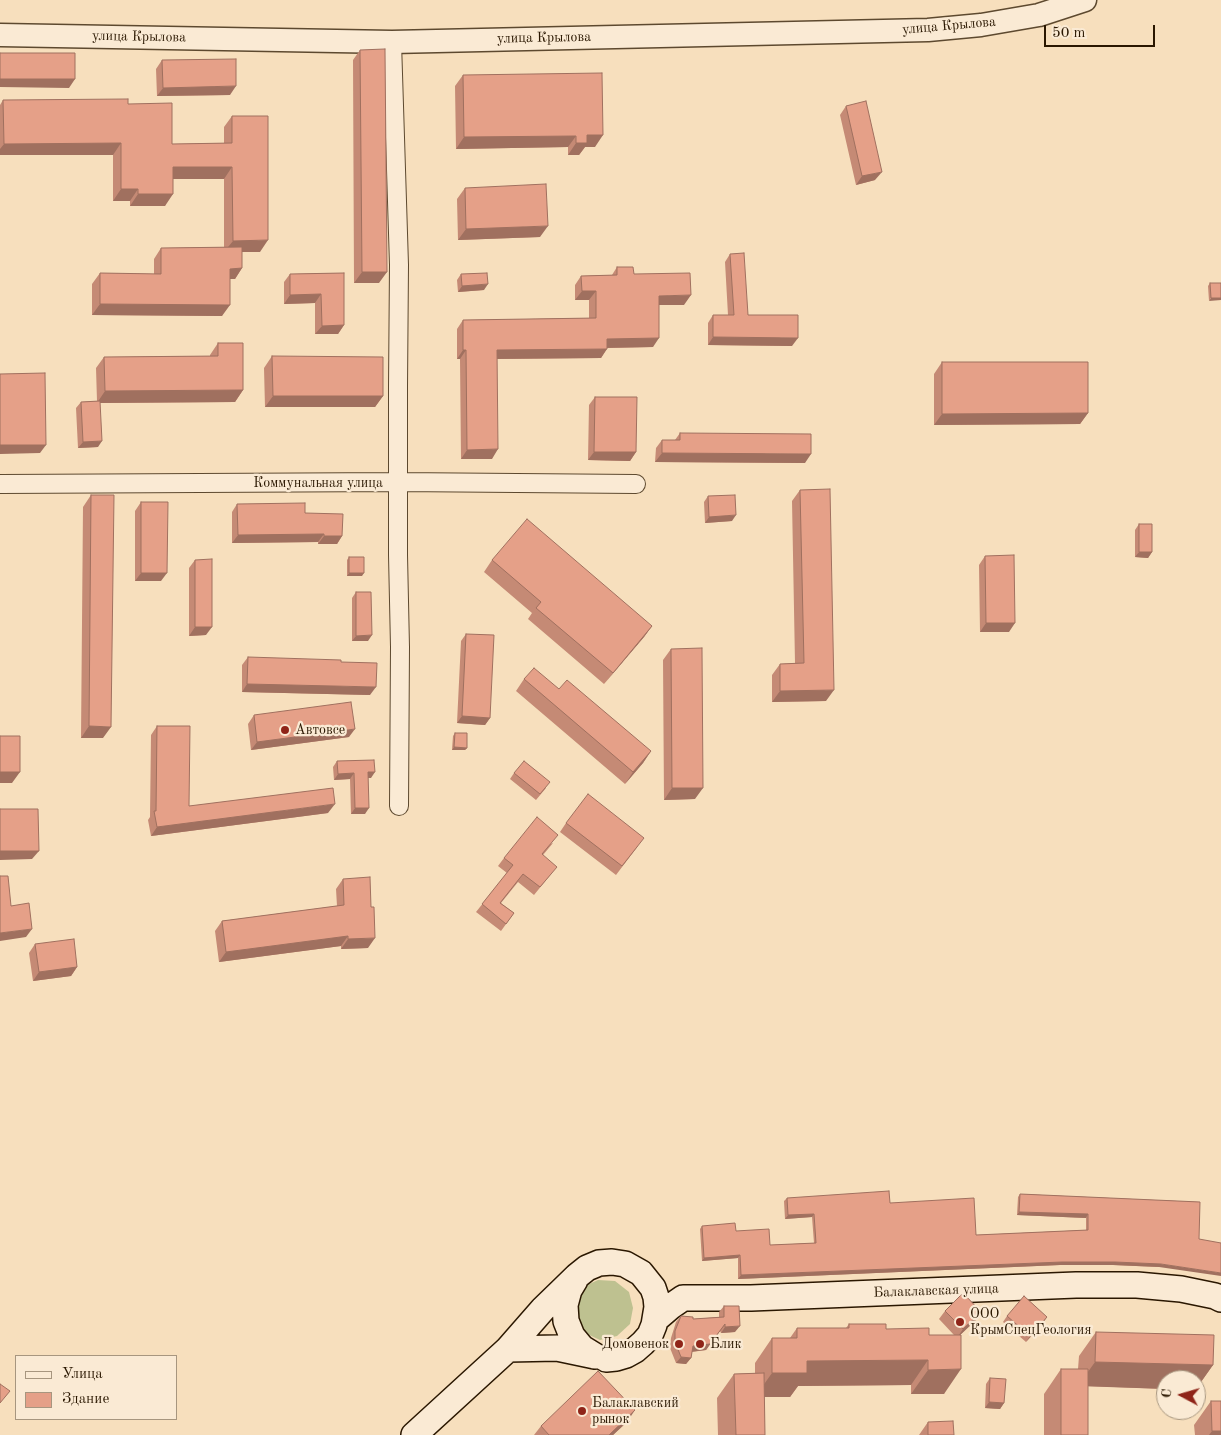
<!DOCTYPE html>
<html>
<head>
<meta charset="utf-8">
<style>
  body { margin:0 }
  #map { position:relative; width:1221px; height:1435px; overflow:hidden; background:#f7dfbd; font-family:"Old Standard TT",serif }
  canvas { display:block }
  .legend { position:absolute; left:15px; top:1355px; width:162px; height:65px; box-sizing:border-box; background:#faead4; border:1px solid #a7967f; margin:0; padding:6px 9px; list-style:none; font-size:15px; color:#2a1700 }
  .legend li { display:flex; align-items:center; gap:10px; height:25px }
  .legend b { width:25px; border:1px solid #a7967f }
  .north { position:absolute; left:1156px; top:1370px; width:50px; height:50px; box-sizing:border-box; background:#faead4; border:1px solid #a7967f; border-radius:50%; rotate:276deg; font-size:14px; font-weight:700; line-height:20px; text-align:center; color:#2a1700 }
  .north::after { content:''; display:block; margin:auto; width:18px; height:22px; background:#8f2418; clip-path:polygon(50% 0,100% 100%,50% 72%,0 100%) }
  .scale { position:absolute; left:1044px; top:25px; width:111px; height:22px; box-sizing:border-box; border:2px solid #2a1700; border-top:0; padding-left:6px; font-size:15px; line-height:18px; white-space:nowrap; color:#2a1700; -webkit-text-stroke:4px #faead4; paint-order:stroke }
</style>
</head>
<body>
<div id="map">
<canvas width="1221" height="1435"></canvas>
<ul class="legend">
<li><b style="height:6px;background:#faead4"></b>Улица</li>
<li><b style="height:14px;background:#e5a088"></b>Здание</li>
</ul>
<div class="north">С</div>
<div class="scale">50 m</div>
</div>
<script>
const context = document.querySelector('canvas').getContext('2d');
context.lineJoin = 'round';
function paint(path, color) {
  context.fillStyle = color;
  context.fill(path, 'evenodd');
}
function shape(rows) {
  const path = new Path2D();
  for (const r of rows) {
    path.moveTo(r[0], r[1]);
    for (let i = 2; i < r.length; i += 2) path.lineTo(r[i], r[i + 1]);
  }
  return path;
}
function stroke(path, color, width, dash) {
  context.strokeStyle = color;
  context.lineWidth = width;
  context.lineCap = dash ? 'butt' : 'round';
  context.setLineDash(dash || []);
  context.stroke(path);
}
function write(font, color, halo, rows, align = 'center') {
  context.font = font + ' "Old Standard TT",serif';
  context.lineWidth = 4.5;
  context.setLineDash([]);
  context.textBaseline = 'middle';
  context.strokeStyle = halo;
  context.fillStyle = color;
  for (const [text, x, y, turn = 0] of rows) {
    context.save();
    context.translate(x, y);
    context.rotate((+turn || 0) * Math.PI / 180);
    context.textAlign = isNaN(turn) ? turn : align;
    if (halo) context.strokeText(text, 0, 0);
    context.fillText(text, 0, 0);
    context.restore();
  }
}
paint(shape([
  [598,1280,615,1281,629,1292,633,1308,630,1324,617,1336,600,1340,585,1333,575,1318,575,1302,583,1287]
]), '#bec190');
const minor = shape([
  [392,42,399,265,398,386,398,555,400,647,399,806],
  [0,484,398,482,636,484]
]);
const tertiary = shape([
  [0,35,392,42,928,30,981,25,1039,15,1085,0]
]);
const secondary = shape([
  [575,1280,569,1290,565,1305,566,1321,572,1336,582,1348,595,1356],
  [656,1319,670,1307,683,1298,751,1298,1076,1285,1137,1285,1181,1289,1215,1296,1221,1299],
  [508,1349,557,1348,595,1356],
  [414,1435,508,1349,543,1309,577,1276,587,1268,599,1263,612,1262,625,1264,641,1273,653,1288,656,1297,657,1307,654,1325,650,1335,643,1343,635,1350,626,1355,616,1358,606,1359]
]);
stroke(minor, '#5d492f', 20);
stroke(tertiary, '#5d492f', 25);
stroke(secondary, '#2a1700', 28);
stroke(minor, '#faead4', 18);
stroke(tertiary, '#faead4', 22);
stroke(secondary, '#faead4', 25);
paint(shape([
  [360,50,379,283,354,283,353,60],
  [162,60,230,95,157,96,156,69],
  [463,75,595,147,585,147,579,155,568,155,568,147,456,149,455,86],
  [3,100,128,104,172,144,224,143,224,127,232,116,260,252,242,252,242,268,235,279,230,279,222,316,92,315,92,284,100,273,154,274,154,259,161,248,224,247,224,179,173,179,165,206,130,206,130,201,113,201,113,155,0,155,0,105],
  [846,106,875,180,856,185,840,115],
  [465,188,540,237,458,240,457,199],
  [730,254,748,315,792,346,708,345,708,323,713,315,728,315,725,262],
  [617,267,634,274,684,305,659,305,653,347,607,348,601,358,497,359,492,459,461,459,460,359,457,359,457,329,463,320,589,318,589,300,575,300,575,285,581,276,612,275],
  [344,273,344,325,338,334,315,334,315,303,284,304,284,282,290,274],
  [461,274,484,290,458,292,457,280],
  [1210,283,1221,283,1209,301,1208,286],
  [218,343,243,390,235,402,100,403,98,447,78,448,76,408,81,402,97,401,96,368,104,357,210,356,210,355],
  [272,356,383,396,375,407,265,407,264,368],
  [942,362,1088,413,1080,424,934,425,934,374],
  [595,397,636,452,630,461,588,460,589,405],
  [680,433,805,463,655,462,656,448,662,440,675,440],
  [800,490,826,701,772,702,772,675,780,664,795,663,792,501],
  [91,495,103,738,81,738,83,507],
  [708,496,732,521,705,523,704,502],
  [141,502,161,581,135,581,135,511],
  [237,504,305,513,342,536,337,544,318,544,318,542,232,543,232,512],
  [1139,524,1152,552,1148,558,1135,557,1135,530],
  [985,556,1009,632,980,632,979,565],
  [349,557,362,576,347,576,347,560],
  [195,560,206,635,189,636,189,568],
  [492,560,652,626,644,637,604,684,528,619,532,613,484,572],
  [356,592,368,641,352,641,352,598],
  [466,634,490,718,485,725,457,723,461,641],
  [671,649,695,799,664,800,663,660],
  [248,657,370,695,242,692,242,665],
  [524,679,559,689,651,751,643,763,625,784,516,691],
  [254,715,349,737,251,750,248,724],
  [157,726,189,806,328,813,151,836,148,820,150,817,151,735],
  [455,733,467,748,465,750,452,750,453,736],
  [337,761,371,778,368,778,365,814,351,814,350,779,334,780,333,767],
  [514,773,546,788,536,800,510,779],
  [566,823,638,846,616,875,560,832],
  [553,843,543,855,551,874,534,895,518,882,501,903,514,913,501,931,476,912,507,873,498,866,504,858],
  [343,879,368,948,341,949,341,946,219,962,215,931,222,921,337,906,336,889],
  [35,944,77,967,71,976,33,981,29,953],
  [1020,1194,1200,1202,1159,1267,1113,1265,1060,1265,738,1279,738,1258,702,1261,700,1229,702,1226,736,1231,770,1245,814,1243,812,1217,785,1219,784,1201,787,1198,890,1203,976,1235,1086,1230,1086,1218,1017,1215,1018,1197],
  [724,1306,735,1332,721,1333,720,1331,706,1350,692,1352,691,1358,686,1364,676,1363,670,1348,671,1338,676,1322,681,1316,693,1319,719,1317,719,1312],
  [945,1311,981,1312,975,1321,960,1335,944,1394,911,1394,911,1385,798,1386,790,1397,764,1397,765,1435,718,1435,717,1398,734,1374,755,1373,755,1363,772,1338,790,1338,797,1328,846,1328,849,1324,929,1335,954,1335,939,1319],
  [1007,1316,1043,1323,1026,1342,1003,1322],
  [1096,1332,1213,1365,1196,1389,1196,1380,1166,1389,1088,1386,1088,1435,1044,1435,1044,1394,1061,1369,1078,1369,1079,1356],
  [990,1378,1004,1403,1000,1409,985,1408,986,1384],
  [1211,1401,1221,1435,1195,1435,1194,1425],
  [627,1422,613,1435,534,1435,541,1426],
  [928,1422,954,1435,919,1435]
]), '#c58a75');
paint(shape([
  [0,79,75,79,69,88,0,87],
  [236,86,230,95,157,96,163,88],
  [587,135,603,135,595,147,585,147,579,155,568,155,576,143],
  [576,136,568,147,456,149,464,137],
  [121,143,113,155,0,155,0,149,4,144],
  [173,167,232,167,224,179,165,179],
  [882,172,875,180,856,185,862,176],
  [121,189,138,189,130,201,113,201],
  [138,194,173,194,165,206,130,206],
  [548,226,540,237,458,240,466,229],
  [268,240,260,252,224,252,233,241],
  [242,268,235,279,223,279,230,269],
  [362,272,387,272,379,283,354,283],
  [488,284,484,290,458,292,462,286],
  [582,291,596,291,589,300,575,300],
  [321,294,315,303,284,304,290,295],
  [691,295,684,305,652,305,659,296],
  [1211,298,1221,298,1221,300,1209,301],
  [100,304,230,305,222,316,92,315],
  [344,325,338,334,315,334,322,326],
  [713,337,798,338,792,346,708,345],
  [659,338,653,347,601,348,607,339],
  [607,349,601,358,490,359,497,350],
  [463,350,466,350,460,359,457,359],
  [243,390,235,402,97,403,105,391],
  [273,396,383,396,375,407,265,407],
  [1088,413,1080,424,934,425,942,414],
  [102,441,98,447,78,448,83,442],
  [0,445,46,445,40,453,0,454],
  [498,449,492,459,461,459,467,450],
  [594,452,636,452,630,461,588,460],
  [662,453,811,454,805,463,655,462],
  [736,515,732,521,705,523,709,517],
  [324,534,318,542,232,543,238,535],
  [324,536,342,536,337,544,318,544],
  [1139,552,1152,552,1148,558,1135,557],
  [141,573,167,573,161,581,135,581],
  [349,573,364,573,362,576,347,576],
  [986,623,1015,623,1009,632,980,632],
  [652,626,644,637,604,684,613,673],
  [195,627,212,627,206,635,189,636],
  [372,635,368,641,352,641,356,636],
  [247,684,376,687,370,695,242,692],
  [834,690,826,701,772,702,780,691],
  [462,716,490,718,485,725,457,723],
  [89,726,111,727,103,738,81,738],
  [355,729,349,737,251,750,257,742],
  [454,747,467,748,465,750,452,750],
  [651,751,643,763,625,784,633,772],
  [0,772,20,772,12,783,0,783],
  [368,772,375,772,371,778,364,778],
  [354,773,350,779,334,780,338,774],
  [672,788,703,788,695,799,664,800],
  [335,804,328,813,151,836,157,827],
  [355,808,369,808,365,814,351,814],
  [0,851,39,851,32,859,0,860],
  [32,929,26,937,0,941,0,933],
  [348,936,341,946,219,962,226,952],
  [375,938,368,948,341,949,348,939],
  [77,967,71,976,33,981,39,972],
  [1019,1212,1088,1214,1086,1218,1017,1215],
  [814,1214,812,1217,785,1219,788,1215],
  [740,1255,738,1258,702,1261,704,1258],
  [1062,1262,1115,1262,1161,1264,1221,1273,1221,1276,1159,1267,1113,1265,1060,1265,738,1279,741,1275],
  [981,1312,975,1321,957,1338,963,1329],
  [1047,1317,1043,1323,1026,1342,1030,1336],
  [725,1324,706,1350,689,1352,693,1346],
  [740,1326,735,1332,721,1333,725,1327],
  [681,1357,691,1358,686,1364,676,1363],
  [928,1360,911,1385,798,1386,790,1397,755,1397,772,1373,807,1361],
  [1095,1362,1213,1365,1196,1389,1196,1380,1166,1380,1166,1389,1078,1386],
  [961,1369,944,1394,911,1394,928,1370],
  [989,1402,1004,1403,1000,1409,985,1408],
  [635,1410,627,1422,613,1435,609,1435],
  [1212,1431,1221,1431,1221,1435,1209,1435]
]), '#a0705f');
const building = shape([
  [385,49,387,272,362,272,360,50,385,49],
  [0,53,75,53,75,79,0,79,0,53],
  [236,59,236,86,163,88,162,60,236,59],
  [602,73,603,135,587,135,587,143,576,143,576,136,464,137,463,75,602,73],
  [128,99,128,104,172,103,172,144,232,143,232,116,268,116,268,240,233,241,232,167,173,167,173,194,138,194,138,189,121,189,121,143,4,144,3,100,128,99],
  [866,101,882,172,862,176,846,106,866,101],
  [546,184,548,226,466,229,465,188,546,184],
  [242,247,242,268,230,269,230,305,100,304,100,273,161,274,161,248,242,247],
  [744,253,748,315,798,315,798,338,713,337,713,315,734,315,730,254,744,253],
  [617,267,633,267,634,274,690,273,691,295,659,296,659,338,607,339,607,349,497,350,498,449,467,450,466,350,463,350,463,320,596,318,596,291,582,291,581,276,617,275,617,267],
  [344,273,344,325,322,326,321,294,290,295,290,274,344,273],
  [487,273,488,284,462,286,461,274,487,273],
  [1210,283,1221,283,1221,298,1211,298,1210,283],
  [218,343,243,343,243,390,105,391,104,357,218,356,218,343],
  [272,356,383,357,383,396,273,396,272,356],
  [942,362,1088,362,1088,413,942,414,942,362],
  [45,373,46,445,0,445,0,374,45,373],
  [595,397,637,397,636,452,594,452,595,397],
  [100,401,102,441,83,442,81,402,100,401],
  [680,433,811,434,811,454,662,453,662,440,680,440,680,433],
  [830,489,834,690,780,691,780,664,804,663,800,490,830,489],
  [91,495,114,495,111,727,89,726,91,495],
  [735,495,736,515,709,517,708,496,735,495],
  [141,502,168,502,167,573,141,573,141,502],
  [305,503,305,513,343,514,342,536,324,536,324,534,238,535,237,504,305,503],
  [527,519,652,626,613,673,536,608,541,602,492,560,527,519],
  [1139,524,1152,524,1152,552,1139,552,1139,524],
  [1014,555,1015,623,986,623,985,556,1014,555],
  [349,557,364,557,364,573,349,573,349,557],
  [212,559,212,627,195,627,195,560,212,559],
  [356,592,371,592,372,635,356,636,356,592],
  [466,634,494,635,490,718,462,716,466,634],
  [702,648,703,788,672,788,671,649,702,648],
  [248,657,341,660,341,662,377,663,376,687,247,684,248,657],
  [534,668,559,689,567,680,651,751,633,772,524,679,534,668],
  [351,702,355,729,257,742,254,715,351,702],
  [157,726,190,726,189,806,333,788,335,804,157,827,154,811,156,811,157,726],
  [455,733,467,733,467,748,454,747,455,733],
  [0,736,20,736,20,772,0,772,0,736],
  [374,760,375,772,368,772,369,808,355,808,354,773,338,774,337,761,374,760],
  [524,761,550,782,540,794,514,773,524,761],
  [588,794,644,838,622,866,566,823,588,794],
  [0,809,38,809,39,851,0,851,0,809],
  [537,817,558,835,542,854,557,867,540,887,523,874,500,903,514,913,506,924,482,904,513,865,504,858,537,817],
  [0,876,8,876,11,906,29,903,32,929,0,933,0,876],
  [370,877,371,907,374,907,375,938,348,939,348,936,226,952,222,921,344,905,343,879,370,877],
  [74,939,77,967,39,972,35,944,74,939],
  [889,1191,890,1203,974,1198,976,1235,1088,1230,1088,1214,1019,1212,1020,1194,1200,1202,1199,1239,1221,1243,1221,1273,1161,1264,1115,1262,1062,1262,741,1275,740,1255,704,1258,702,1226,735,1223,736,1231,769,1229,770,1245,816,1243,814,1214,788,1215,787,1198,889,1191],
  [961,1295,965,1295,981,1312,963,1329,945,1311,961,1295],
  [1024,1296,1047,1317,1030,1336,1007,1316,1024,1296],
  [724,1306,739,1306,740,1326,725,1327,725,1324,710,1344,693,1346,691,1358,681,1357,675,1342,675,1331,681,1316,693,1317,693,1319,724,1317,724,1306],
  [849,1324,886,1324,886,1329,929,1328,929,1335,961,1335,961,1369,928,1370,928,1360,807,1361,807,1373,772,1373,772,1338,797,1338,797,1328,849,1328,849,1324],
  [1096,1332,1214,1335,1213,1365,1095,1362,1096,1332],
  [1061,1369,1088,1369,1088,1435,1061,1435,1061,1369],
  [598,1371,635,1410,609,1435,549,1435,541,1426,598,1371],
  [764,1373,765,1435,736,1435,734,1374,764,1373],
  [990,1378,1006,1379,1004,1403,989,1402,990,1378],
  [0,1384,10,1391,0,1403,0,1384],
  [1211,1401,1221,1401,1221,1431,1212,1431,1211,1401],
  [953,1421,954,1435,928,1435,928,1422,953,1421]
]);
paint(building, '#e5a088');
stroke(building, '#a0705f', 1);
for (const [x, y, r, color] of [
  [285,730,5,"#8f2418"],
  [960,1322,5,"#8f2418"],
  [679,1344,5,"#8f2418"],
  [700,1344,5,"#8f2418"],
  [582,1411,5,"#8f2418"]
]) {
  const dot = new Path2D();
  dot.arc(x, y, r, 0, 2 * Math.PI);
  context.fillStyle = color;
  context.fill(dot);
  stroke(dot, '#faead4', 2);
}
write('14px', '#2a1700', '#faead4', [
  ["улица Крылова",949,26,-5],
  ["улица Крылова",139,37,1],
  ["улица Крылова",544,38,-1],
  ["Коммунальная улица",318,483],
  ["Балаклавская улица",936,1291,-2]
]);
write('14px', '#2a1700', '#faead4', [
  ["Автовсе",295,730],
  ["ООО",970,1314],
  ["КрымСпецГеология",970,1330],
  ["Домовенок",669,1344,"right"],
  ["Блик",710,1344],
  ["Балаклавский",592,1403],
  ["рынок",592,1419]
], 'left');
</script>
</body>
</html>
